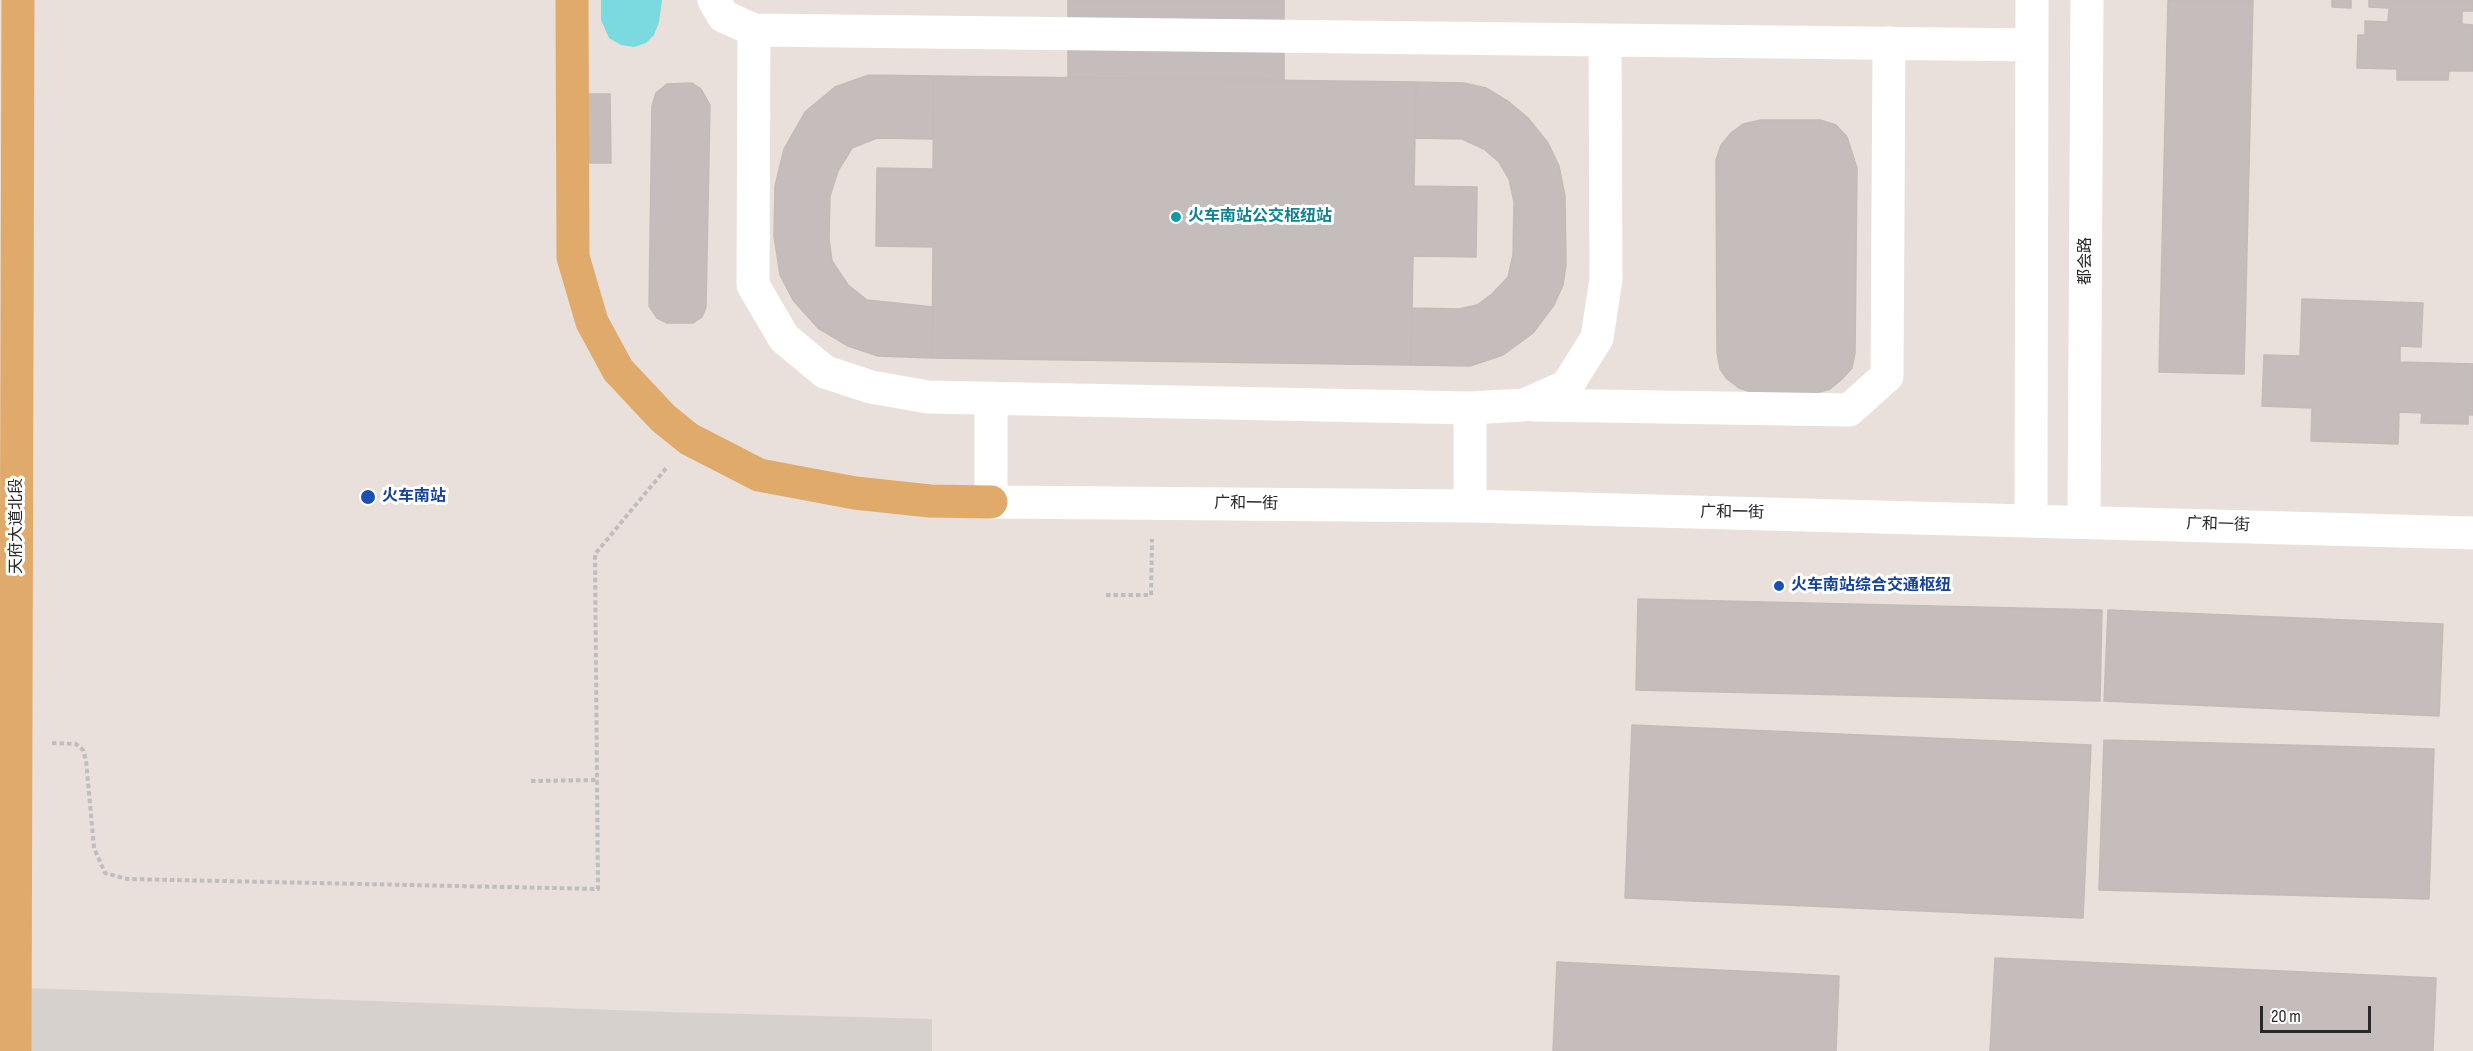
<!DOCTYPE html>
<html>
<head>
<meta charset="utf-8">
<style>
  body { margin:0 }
  #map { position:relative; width:2473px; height:1051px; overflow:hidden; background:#e9e0db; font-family:"Sofia Sans Condensed",sans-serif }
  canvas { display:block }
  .scale { position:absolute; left:2260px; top:1006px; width:111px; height:27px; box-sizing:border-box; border:3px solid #282828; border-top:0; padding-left:8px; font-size:18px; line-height:21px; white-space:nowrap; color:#282828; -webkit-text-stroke:4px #fff; paint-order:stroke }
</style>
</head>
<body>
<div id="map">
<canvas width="2473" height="1051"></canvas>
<div class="scale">20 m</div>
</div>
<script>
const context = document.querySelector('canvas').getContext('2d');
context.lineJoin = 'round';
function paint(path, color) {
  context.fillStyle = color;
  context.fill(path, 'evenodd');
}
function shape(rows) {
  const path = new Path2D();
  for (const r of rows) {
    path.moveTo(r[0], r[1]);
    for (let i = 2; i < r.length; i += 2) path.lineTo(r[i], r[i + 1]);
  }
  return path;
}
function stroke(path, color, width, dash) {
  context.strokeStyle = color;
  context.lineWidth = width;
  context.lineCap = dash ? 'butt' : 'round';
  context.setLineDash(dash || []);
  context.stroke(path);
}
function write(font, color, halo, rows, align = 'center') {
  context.font = font + ' "Sofia Sans Condensed","Noto Sans SC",sans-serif';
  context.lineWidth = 6;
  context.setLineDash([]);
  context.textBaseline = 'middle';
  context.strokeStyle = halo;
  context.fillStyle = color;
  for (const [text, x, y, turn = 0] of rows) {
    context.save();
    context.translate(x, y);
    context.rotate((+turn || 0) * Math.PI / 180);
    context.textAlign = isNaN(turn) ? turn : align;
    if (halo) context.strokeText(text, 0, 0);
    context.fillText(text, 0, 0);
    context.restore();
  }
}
paint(shape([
  [0,987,669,1012,932,1019,932,1051,0,1051]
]), '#d6d1cd');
paint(shape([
  [601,0,662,0,659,22,654,35,646,43,634,47,621,45,609,38,601,20]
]), '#7adadf');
const building = shape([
  [1068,0,1284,0,1284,81,1068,77,1068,0],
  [2168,0,2253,0,2244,374,2159,372,2168,0],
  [2332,0,2351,0,2351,8,2332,7,2332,0],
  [2369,0,2473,0,2473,11,2462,11,2462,24,2473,25,2473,71,2449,71,2448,80,2397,80,2397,69,2357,68,2358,35,2365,35,2365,21,2388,22,2389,8,2369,7,2369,0],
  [869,75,934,76,933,139,877,138,852,148,838,171,830,196,829,239,832,261,848,285,867,300,933,307,932,358,878,356,848,346,818,328,793,300,780,275,774,236,775,186,784,149,805,112,835,87,869,75],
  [934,76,1416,82,1414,186,1477,187,1476,257,1413,256,1411,365,932,358,933,247,876,246,877,168,933,169,934,76],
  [1416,82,1464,83,1486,88,1509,102,1528,118,1548,143,1559,166,1565,196,1566,265,1563,285,1554,305,1533,333,1503,355,1470,366,1411,365,1412,308,1459,309,1477,305,1492,294,1508,277,1513,255,1514,202,1509,179,1499,162,1484,149,1462,139,1415,138,1416,82],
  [692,83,701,89,710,105,706,307,702,317,693,323,667,323,657,318,649,306,652,106,656,93,667,84,692,83],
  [589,94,610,94,611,163,589,163,589,94],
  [1761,120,1820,120,1836,125,1847,137,1857,168,1855,353,1852,368,1842,379,1830,389,1813,394,1754,393,1739,388,1727,379,1720,369,1717,352,1716,160,1721,145,1731,133,1743,124,1761,120],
  [2302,299,2423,303,2421,347,2400,346,2400,362,2473,364,2473,415,2468,415,2468,424,2421,423,2422,413,2399,412,2398,444,2311,441,2312,408,2262,406,2264,355,2300,356,2302,299],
  [1638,599,2102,610,2100,701,1636,690,1638,599],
  [2108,610,2443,624,2439,716,2104,701,2108,610],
  [1632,725,2091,745,2083,918,1625,898,1632,725],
  [2104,740,2434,749,2429,899,2099,890,2104,740],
  [1995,958,2436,978,2433,1051,1990,1051,1995,958],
  [1557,962,1839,976,1836,1051,1553,1051,1557,962]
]);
paint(building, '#c4bdbb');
stroke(building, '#c4bbb5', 1.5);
stroke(shape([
  [1106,595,1151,595,1152,539],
  [52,743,76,744,83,750,86,760,94,848,105,873,127,879,598,889,595,554,668,466],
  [531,781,597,780]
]), '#bebebe', 4, [4.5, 3]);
stroke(shape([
  [714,0,723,16,754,30,753,285,784,338,825,372,871,387,928,397,1470,408,1524,405,1567,386,1597,338,1606,279,1605,41],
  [754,30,2032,45],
  [991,398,991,502,1470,506,2473,533],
  [1534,405,1849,410,1887,376,1889,43],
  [1470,506,1470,408],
  [2031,520,2032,0],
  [2084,521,2087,0]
]), '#fff', 33);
stroke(shape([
  [572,0,573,257,592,322,618,370,663,418,689,439,759,475,855,493,930,501,991,502],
  [15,1051,18,0]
]), '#dfaa6a', 33);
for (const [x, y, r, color] of [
  [1176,217,6,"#0f9aa8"],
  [368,497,8,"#1a4fb4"],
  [1779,586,6,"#1a4fb4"]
]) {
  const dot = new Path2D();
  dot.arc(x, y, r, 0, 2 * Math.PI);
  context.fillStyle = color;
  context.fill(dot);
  stroke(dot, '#fff', 2);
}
write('bold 16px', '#0d838f', '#fff', [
  ["火车南站公交枢纽站",1188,217]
], 'left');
write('16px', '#282828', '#fff', [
  ["都会路",2086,261,-90],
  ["广和一街",1246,504,1],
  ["广和一街",1732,513,1],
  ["广和一街",2218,525,2],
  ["天府大道北段",17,526,-90]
]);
write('bold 16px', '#164399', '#fff', [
  ["火车南站",382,497],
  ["火车南站综合交通枢纽",1791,586]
], 'left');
</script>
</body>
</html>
